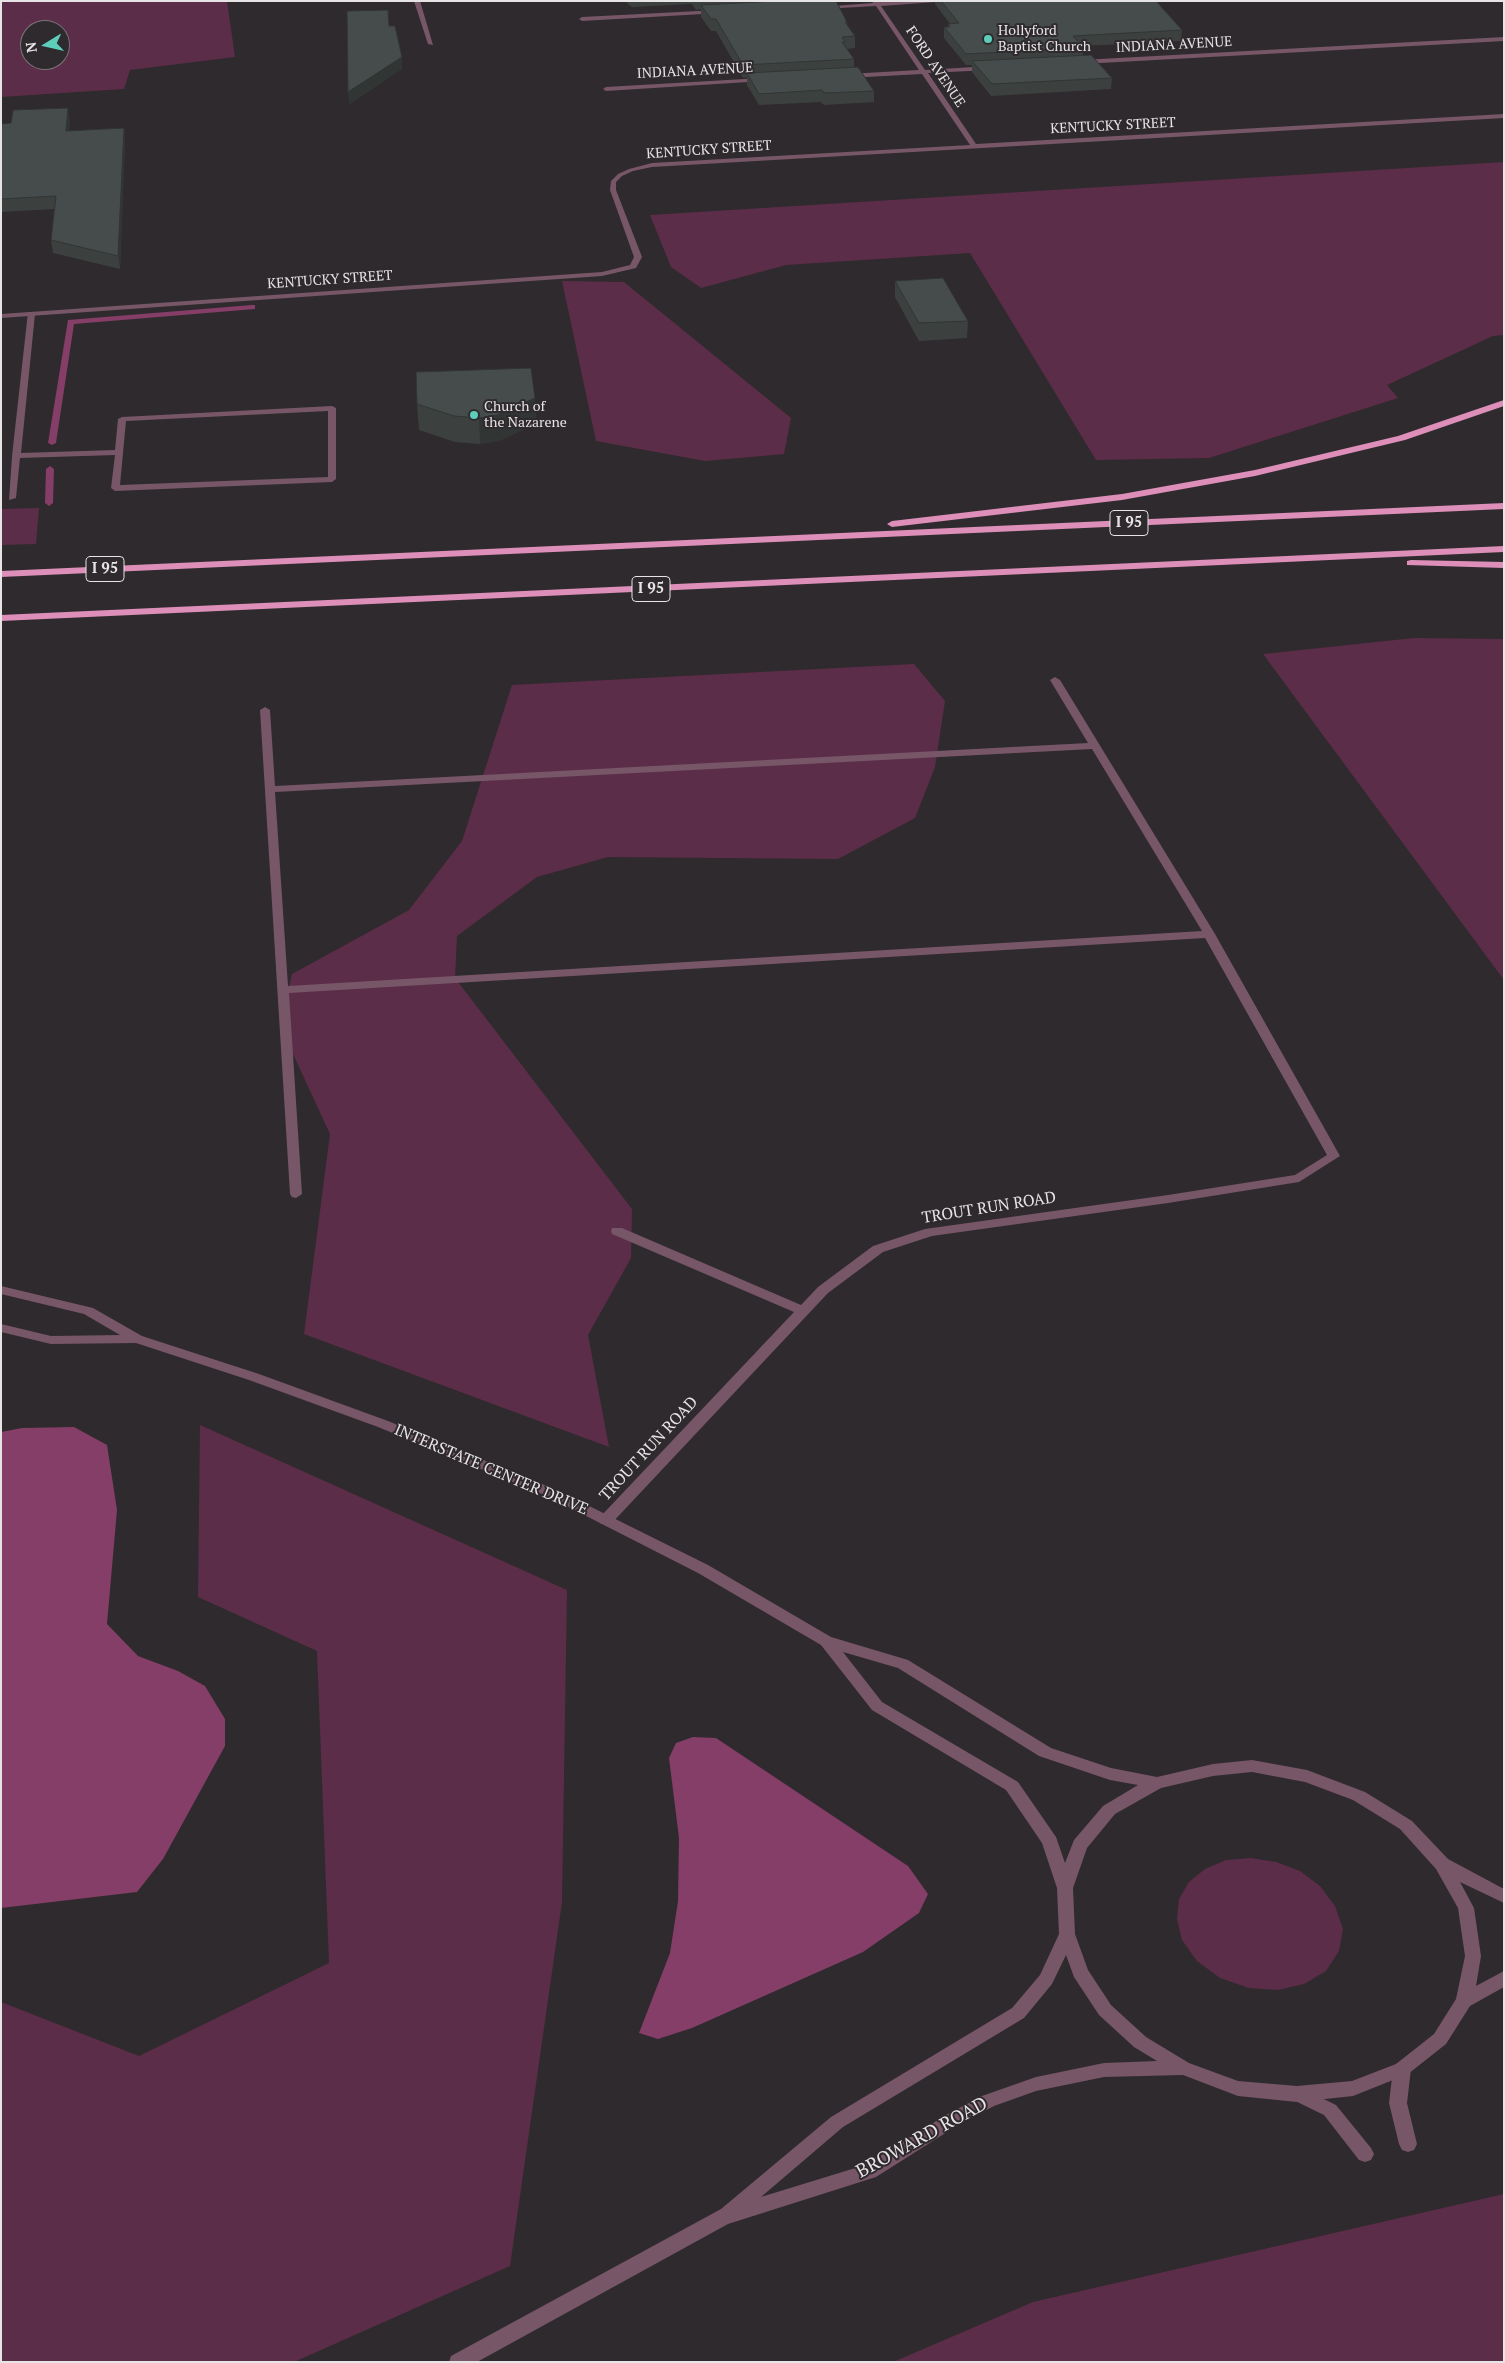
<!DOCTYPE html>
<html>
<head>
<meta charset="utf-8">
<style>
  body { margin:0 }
  #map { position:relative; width:1505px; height:2363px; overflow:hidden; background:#2f2a2d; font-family:"PT Serif",serif }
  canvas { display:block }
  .frame { position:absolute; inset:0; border:2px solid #e7e4e6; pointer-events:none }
  .north { position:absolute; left:20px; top:20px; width:50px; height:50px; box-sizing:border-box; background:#2f2a2d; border:1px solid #797477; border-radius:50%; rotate:261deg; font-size:14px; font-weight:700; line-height:20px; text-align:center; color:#e7e4e6 }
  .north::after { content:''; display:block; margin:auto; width:18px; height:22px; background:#5cceba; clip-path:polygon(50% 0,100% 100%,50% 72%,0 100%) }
</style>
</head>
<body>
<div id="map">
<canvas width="1505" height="2363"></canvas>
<div class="frame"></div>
<div class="north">N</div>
</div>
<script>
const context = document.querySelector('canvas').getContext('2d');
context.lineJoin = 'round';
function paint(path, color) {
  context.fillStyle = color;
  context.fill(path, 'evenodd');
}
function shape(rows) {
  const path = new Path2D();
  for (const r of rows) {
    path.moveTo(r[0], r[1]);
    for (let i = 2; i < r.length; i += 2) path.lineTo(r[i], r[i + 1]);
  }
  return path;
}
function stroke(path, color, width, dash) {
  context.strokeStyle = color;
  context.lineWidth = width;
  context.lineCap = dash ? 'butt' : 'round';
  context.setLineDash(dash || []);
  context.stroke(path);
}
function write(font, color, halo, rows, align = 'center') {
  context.font = font + ' "PT Serif",serif';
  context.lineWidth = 4;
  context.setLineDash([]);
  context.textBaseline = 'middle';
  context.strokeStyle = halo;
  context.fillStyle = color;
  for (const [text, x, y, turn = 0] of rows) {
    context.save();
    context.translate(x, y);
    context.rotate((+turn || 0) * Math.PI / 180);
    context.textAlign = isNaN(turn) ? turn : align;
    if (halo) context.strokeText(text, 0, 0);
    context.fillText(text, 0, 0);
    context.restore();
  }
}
paint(shape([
  [1,1,227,1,235,57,130,70,124,89,1,97],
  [30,30,60,30,60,60,30,60],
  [1504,162,1504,335,1493,336,1387,385,1398,398,1209,458,1096,460,970,253,786,265,701,288,671,267,650,215],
  [562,281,624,282,791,418,784,454,705,461,596,441],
  [39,508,36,544,1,545,1,509],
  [1414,638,1504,639,1504,980,1263,654],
  [914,664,945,701,935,767,915,818,838,859,608,857,537,877,457,936,455,978,632,1209,631,1258,588,1335,609,1447,304,1334,330,1134,280,1026,292,974,409,910,462,841,512,685],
  [200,1425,567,1590,562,1902,510,2266,294,2362,1,2362,1,2002,139,2056,329,1963,317,1651,198,1597],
  [1251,1858,1276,1862,1300,1871,1320,1886,1335,1906,1343,1929,1339,1951,1326,1971,1304,1984,1278,1990,1249,1988,1220,1978,1197,1961,1182,1940,1177,1919,1179,1899,1189,1882,1205,1869,1226,1860],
  [1504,2194,1504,2362,893,2362,1033,2302]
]), '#5c2d48');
paint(shape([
  [74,1427,107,1445,117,1510,107,1624,138,1656,178,1671,205,1686,225,1719,225,1746,163,1859,137,1892,1,1908,1,1432,22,1428],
  [693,1737,716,1738,908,1866,928,1894,919,1913,863,1952,692,2028,658,2039,639,2033,670,1953,678,1901,679,1838,669,1758,676,1743]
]), '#843e67');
paint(shape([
  [252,305,255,305,255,309,74,324,56,443,52,445,48,443,68,320,252,305],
  [50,466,54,469,53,503,49,506,45,503,46,469,50,466]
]), '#843e67');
paint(shape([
  [28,312,35,314,21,453,115,450,118,419,122,417,332,406,336,408,336,479,332,482,115,491,111,488,115,455,20,458,16,498,9,500,12,456,28,312],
  [328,411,328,477,120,485,126,421,328,411],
  [1055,677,1060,680,1215,934,1340,1156,1299,1182,1168,1203,932,1236,883,1252,828,1293,611,1524,601,1524,599,1520,601,1516,794,1312,612,1234,611,1231,612,1228,622,1228,801,1305,818,1287,873,1246,925,1229,1168,1195,1295,1175,1327,1155,1205,938,289,993,302,1194,296,1198,292,1197,290,1194,260,710,265,707,270,710,275,786,1088,743,1050,680,1055,677],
  [1092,749,1202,931,288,986,275,792,1092,749],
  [1402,2062,1408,2064,1411,2069,1407,2103,1417,2144,1414,2150,1408,2152,1402,2150,1399,2144,1389,2103,1393,2069,1396,2064,1402,2062],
  [1297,2086,1336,2105,1371,2148,1374,2154,1371,2160,1365,2162,1359,2160,1324,2115,1291,2099,1288,2094,1291,2089,1297,2086]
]), '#775667');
paint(shape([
  [414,1,420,1,433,45,428,44,414,1],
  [872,1,950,1,881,6,925,70,990,66,993,68,990,70,928,73,976,144,1504,114,1504,118,652,167,633,171,622,176,616,182,616,190,642,257,636,268,602,276,1,318,1,314,602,272,630,265,634,257,610,190,611,181,618,174,629,169,652,163,970,145,922,74,847,78,844,76,847,74,919,70,876,6,823,9,820,7,873,3,872,1],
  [718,10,720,13,582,21,579,19,582,17,718,10],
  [1504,37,1504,41,1082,64,1079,62,1082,60,1504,37],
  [762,78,764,81,606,91,603,89,606,87,762,78]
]), '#775667');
paint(shape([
  [1,1286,93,1308,142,1336,259,1374,388,1421,557,1490,708,1565,831,1637,908,1660,1051,1748,1111,1768,1157,1777,1213,1764,1252,1760,1307,1770,1365,1792,1412,1821,1448,1859,1504,1889,1504,1903,1460,1882,1474,1908,1481,1956,1476,1986,1504,1971,1504,1987,1470,2006,1446,2044,1408,2074,1353,2096,1297,2102,1238,2096,1183,2075,1104,2077,1036,2091,994,2106,958,2125,876,2177,728,2224,477,2362,449,2362,451,2356,721,2209,831,2117,1012,2008,1040,1975,1059,1934,1057,1888,1042,1843,1006,1790,872,1710,821,1645,698,1573,547,1496,378,1427,249,1380,136,1343,51,1344,1,1332,1,1324,51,1336,120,1335,84,1314,1,1294,1,1286],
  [843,1652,898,1668,1039,1756,1110,1780,1138,1785,1103,1806,1074,1840,1065,1863,1056,1837,1018,1782,882,1702,843,1652],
  [1252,1772,1305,1782,1353,1800,1400,1829,1436,1869,1458,1908,1465,1956,1456,1999,1434,2034,1396,2064,1352,2081,1297,2086,1238,2081,1189,2063,1146,2037,1111,2005,1088,1970,1075,1934,1073,1888,1087,1848,1115,1814,1161,1788,1213,1776,1252,1772],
  [1066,1955,1074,1977,1099,2015,1134,2047,1157,2061,1104,2063,1036,2077,982,2096,946,2115,865,2165,761,2197,843,2127,1024,2018,1052,1984,1066,1955]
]), '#775667');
paint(shape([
  [1504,400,1504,406,1405,440,1255,476,1122,500,892,527,887,524,892,521,1122,494,1255,470,1398,436,1504,400],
  [1504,503,1504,509,1,577,1,571,1504,503],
  [1504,546,1504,552,1,621,1,615,1504,546],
  [1411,560,1504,562,1504,568,1407,565,1407,561,1411,560]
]), '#dd8fb9');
paint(shape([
  [626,1,836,1,847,22,847,25,855,36,855,48,847,49,854,59,854,67,874,91,874,102,824,105,821,102,759,105,747,85,747,77,743,78,716,31,711,31,701,17,701,9,696,10,692,4,632,7,628,4],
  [935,1,1156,1,1182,30,1181,41,1082,46,1084,48,1083,55,1112,78,1111,89,991,96,972,72,972,65,966,65,944,38,944,27,948,27,948,24,950,24,935,4],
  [70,120,69,131,124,128,125,140,120,269,53,253,51,240,54,209,1,212,1,124],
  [895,281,968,321,967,338,919,341,895,297],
  [535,398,536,424,499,441,480,444,455,442,419,430,417,404]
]), '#3c4140');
paint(shape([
  [402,57,402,69,349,105,348,92],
  [68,108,70,120,68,143,66,131],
  [124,128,125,140,120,269,118,256],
  [535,398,536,424,499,441,480,444,479,418]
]), '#313534');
const building = shape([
  [777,1,836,1,847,22,845,22,855,36,842,37,845,42,842,42,854,59,743,65,716,19,711,19,701,5,777,1],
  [941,1,1156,1,1182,30,1073,36,1084,48,966,54,944,27,950,27,948,24,959,23,941,1],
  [388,10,389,26,395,26,402,57,348,92,347,11,388,10],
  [1091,55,1112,78,992,84,972,61,1091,55],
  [858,67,874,91,824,93,822,90,759,94,747,73,858,67],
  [68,108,66,131,124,128,118,256,51,240,56,196,1,199,1,124,11,123,13,110,68,108],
  [943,278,968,321,919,323,895,281,943,278],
  [531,368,535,398,497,415,479,418,454,416,417,404,416,372,531,368]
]);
paint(building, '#464c4b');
stroke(building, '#313534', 1);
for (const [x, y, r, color] of [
  [988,39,5,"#5cceba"],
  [474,415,5,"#5cceba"]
]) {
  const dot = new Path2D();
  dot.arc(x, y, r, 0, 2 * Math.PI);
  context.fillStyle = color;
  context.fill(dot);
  stroke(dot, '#2f2a2d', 2);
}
write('14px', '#e7e4e6', '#2f2a2d', [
  ["Hollyford",998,31],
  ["Baptist Church",998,47],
  ["Church of",484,407],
  ["the Nazarene",484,423]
], 'left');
write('14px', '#e7e4e6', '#2f2a2d', [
  ["INDIANA AVENUE",1174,45,-3],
  ["FORD AVENUE",935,67,56],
  ["INDIANA AVENUE",695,71,-3],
  ["KENTUCKY STREET",1113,126,-3],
  ["KENTUCKY STREET",709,150,-4],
  ["KENTUCKY STREET",330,280,-4]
]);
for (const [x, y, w] of [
  [1129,523,38],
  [105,569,38],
  [651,589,38]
]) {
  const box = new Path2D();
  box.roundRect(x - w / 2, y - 12.5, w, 25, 4);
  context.fillStyle = '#2f2a2d';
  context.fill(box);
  stroke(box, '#e7e4e6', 1);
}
write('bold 15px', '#e7e4e6', null, [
  ["I 95",1129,523],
  ["I 95",105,569],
  ["I 95",651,589]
]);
write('16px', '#e7e4e6', '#2f2a2d', [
  ["TROUT RUN ROAD",989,1208,-9],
  ["TROUT RUN ROAD",649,1449,-47],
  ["INTERSTATE CENTER DRIVE",491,1470,23]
]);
write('19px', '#e7e4e6', '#2f2a2d', [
  ["BROWARD ROAD",922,2138,-29]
]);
</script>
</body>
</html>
